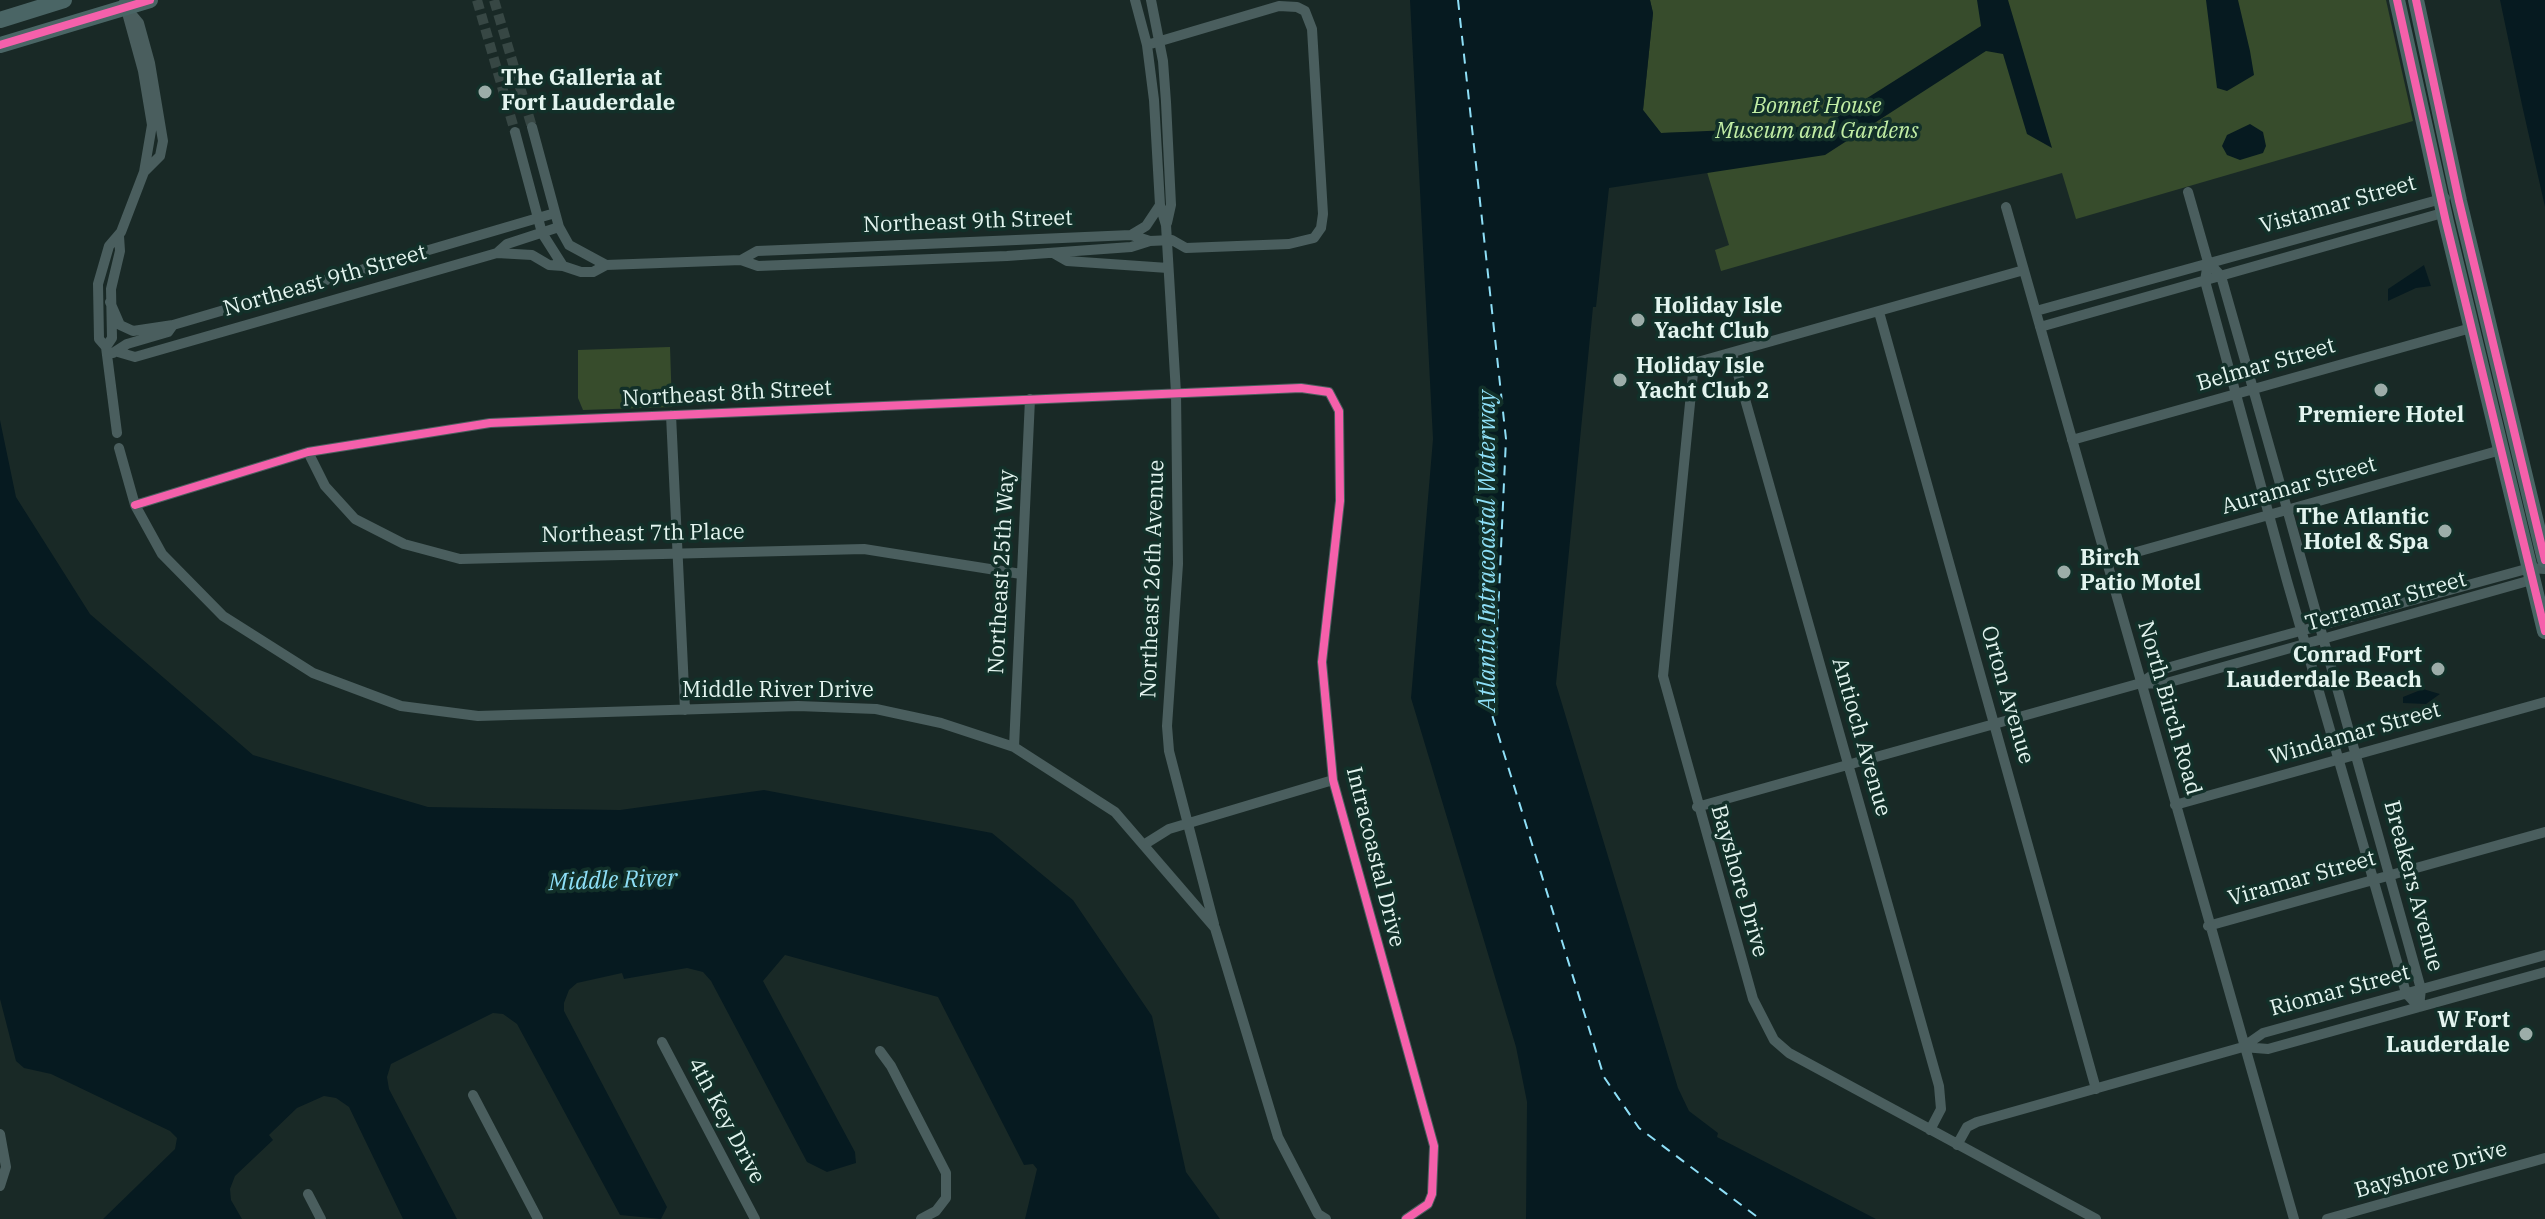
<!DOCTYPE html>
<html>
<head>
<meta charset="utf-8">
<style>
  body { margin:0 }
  canvas { display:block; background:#192926 }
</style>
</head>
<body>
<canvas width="2545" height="1219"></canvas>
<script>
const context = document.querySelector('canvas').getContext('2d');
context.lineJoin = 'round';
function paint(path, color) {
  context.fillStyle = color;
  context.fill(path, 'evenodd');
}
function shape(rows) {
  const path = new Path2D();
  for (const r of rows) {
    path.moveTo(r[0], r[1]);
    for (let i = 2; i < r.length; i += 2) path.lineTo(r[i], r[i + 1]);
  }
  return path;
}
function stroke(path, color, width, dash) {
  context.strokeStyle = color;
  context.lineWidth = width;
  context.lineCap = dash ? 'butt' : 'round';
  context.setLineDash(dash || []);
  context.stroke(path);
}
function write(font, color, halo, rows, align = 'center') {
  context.font = font + ' "IBM Plex Serif",serif';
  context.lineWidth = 7;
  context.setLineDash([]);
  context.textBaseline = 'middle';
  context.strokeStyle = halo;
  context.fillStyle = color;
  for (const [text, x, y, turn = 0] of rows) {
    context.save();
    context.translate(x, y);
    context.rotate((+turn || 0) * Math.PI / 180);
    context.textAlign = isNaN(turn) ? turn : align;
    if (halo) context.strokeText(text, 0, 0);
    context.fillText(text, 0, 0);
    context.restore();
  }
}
paint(shape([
  [1650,0,2386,0,2413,121,2076,219,2062,173,1721,271,1715,250,1729,245,1695,132,1661,133,1643,110,1653,13],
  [670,347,672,407,583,410,578,398,578,350]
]), '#374c2c');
paint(shape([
  [1410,0,1650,0,1653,13,1643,110,1661,133,1823,126,1981,26,1977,0,2008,0,2052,148,2027,134,2003,54,1986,51,1825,155,1609,188,1596,307,1593,307,1556,684,1678,1088,1689,1111,1718,1133,1717,1137,1876,1219,1526,1219,1527,1102,1516,1047,1411,698,1433,439],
  [2206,0,2238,0,2250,51,2254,75,2227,91,2217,88],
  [2500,0,2545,0,2545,207,2522,105],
  [2250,124,2263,132,2266,146,2263,153,2240,160,2227,155,2222,146,2227,135],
  [2424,265,2431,286,2416,288,2388,301,2388,289],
  [0,420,16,497,90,614,253,755,428,807,620,810,764,790,992,833,1073,900,1152,1016,1186,1172,1220,1219,1025,1219,1037,1169,1033,1164,1024,1165,938,997,785,955,763,981,855,1152,856,1163,827,1172,807,1162,711,981,703,972,687,968,624,979,622,973,577,983,569,990,564,1003,564,1011,667,1207,661,1219,620,1215,517,1024,503,1014,493,1013,391,1064,387,1077,389,1089,457,1219,403,1219,349,1107,336,1098,324,1096,297,1108,269,1135,273,1140,235,1176,230,1189,231,1200,242,1219,103,1219,175,1149,177,1138,170,1131,51,1074,24,1068,16,1061,0,999],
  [2423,689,2440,694,2426,704,2403,703,2403,697]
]), '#061a20');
stroke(shape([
  [1458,0,1506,439,1496,657,1489,705,1604,1077,1639,1128,1760,1219]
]), '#8edff7', 2, [10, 8]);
stroke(shape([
  [477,0,515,132],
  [494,0,532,127]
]), '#374744', 10, [10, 5]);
stroke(shape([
  [1135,0,1147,45,1154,100,1160,205,1166,225,1176,393,1178,564,1167,726,1169,751,1214,924],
  [1151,0,1163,61,1166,102,1171,205,1167,223],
  [128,10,139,23,150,63,163,141,160,156,144,172],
  [532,127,559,227,569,245,606,265],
  [515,132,542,233,563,266,581,272,593,272,606,265,741,260,758,266,1007,256,1131,247,1150,241,1172,240,1186,248,1289,244,1314,238,1321,228,1323,214,1312,29,1305,11,1297,7,1279,6,1147,45],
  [2188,192,2208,262,2205,281,2287,581,2406,993,2419,1007],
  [2006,207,2294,1219],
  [1131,235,1146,226,1160,205],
  [497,253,532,255,549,265,563,266],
  [1053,253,1067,261,1168,268],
  [741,260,757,251,855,247,1131,235,1150,241],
  [2208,262,2221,276,2284,498,2421,989,2419,1007],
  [2024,270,1694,363,1663,676,1753,999,1774,1040,1789,1053,2096,1219],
  [110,302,120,325,133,331,173,325,555,213],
  [2036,311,2445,198],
  [1879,312,2096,1089],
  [2040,327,2446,212],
  [106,347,112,338,111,289,120,251,119,236],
  [118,352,135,357,497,253,507,244,559,227],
  [113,353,127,344,168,332,173,325],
  [1732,353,1939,1086,1941,1109,1930,1130],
  [671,415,685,710],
  [117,433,106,347,99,339,98,284,109,246,121,232,144,172,152,125,143,71,124,2],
  [2072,440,2471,328],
  [119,448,135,505,162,554,223,616,313,673,401,706,478,716,798,706,876,709,941,723,1014,747,1115,812,1215,928,1278,1137,1318,1214,1326,1219],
  [308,452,325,486,355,519,404,544,460,559,864,549,1021,574],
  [135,505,308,452,490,423,1301,388,1329,392,1339,411,1340,501,1322,662,1333,780,1434,1146,1432,1194,1428,1204,1406,1219],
  [2108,560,2501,450],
  [2141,683,2163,684,2535,579],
  [1014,747,1030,399],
  [2175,805,2545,702],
  [1697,807,2141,683,2160,670,2209,656,2530,568,2545,569],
  [1145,844,1169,829,1333,780],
  [2208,926,2545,832],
  [662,1042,755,1219],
  [2243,1047,2268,1049,2545,972],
  [880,1051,891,1066,946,1173,946,1198,936,1211,921,1219],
  [473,1095,538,1219],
  [0,1134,6,1167,0,1186],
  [1957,1145,1967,1127,1977,1122,2243,1047,2263,1033,2545,955],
  [308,1194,321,1219],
  [2327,1219,2545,1158]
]), '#4a5e5e', 10);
stroke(shape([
  [2397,0,2446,222,2545,631],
  [2416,0,2459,201,2545,560],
  [0,20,64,0],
  [0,45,150,0]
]), '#4a6565', 16);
stroke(shape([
  [2397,0,2446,222,2545,631],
  [2416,0,2459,201,2545,560],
  [0,45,150,0],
  [135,505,308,452,490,423,1301,388,1329,392,1339,411,1340,501,1322,662,1333,780,1434,1146,1432,1194,1428,1204,1406,1219]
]), '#f560ab', 8);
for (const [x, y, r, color] of [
  [485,92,8,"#9cada9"],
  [1638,320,8,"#9cada9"],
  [1620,380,8,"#9cada9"],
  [2381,390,8,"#9cada9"],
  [2445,531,8,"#9cada9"],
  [2064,572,8,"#9cada9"],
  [2438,669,8,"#9cada9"],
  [2526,1034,8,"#9cada9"]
]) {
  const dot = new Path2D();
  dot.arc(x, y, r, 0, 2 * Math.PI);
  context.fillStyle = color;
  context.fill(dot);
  stroke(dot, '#123029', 3);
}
write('bold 22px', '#e3f4ef', '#123029', [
  ["The Galleria at",501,79],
  ["Fort Lauderdale",501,104],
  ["Holiday Isle",1654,307],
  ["Yacht Club",1654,332],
  ["Holiday Isle",1636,367],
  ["Yacht Club 2",1636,392],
  ["Premiere Hotel",2381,416,"center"],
  ["The Atlantic",2429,518,"right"],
  ["Hotel & Spa",2429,543,"right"],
  ["Birch",2080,559],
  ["Patio Motel",2080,584],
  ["Conrad Fort",2422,656,"right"],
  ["Lauderdale Beach",2422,681,"right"],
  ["W Fort",2510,1021,"right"],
  ["Lauderdale",2510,1046,"right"]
], 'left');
write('italic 22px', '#c2eea5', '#123029', [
  ["Bonnet House",1817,107],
  ["Museum and Gardens",1817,132]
]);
write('22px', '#e3f4ef', '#123029', [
  ["Vistamar Street",2338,205,-16],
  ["Northeast 9th Street",968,222,-2],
  ["Northeast 9th Street",325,281,-16],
  ["Belmar Street",2266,365,-16],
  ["Northeast 8th Street",727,394,-3],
  ["Auramar Street",2299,486,-16],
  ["Northeast 7th Place",643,534,-1],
  ["Northeast 25th Way",1002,572,-87],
  ["Northeast 26th Avenue",1153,579,-88],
  ["Terramar Street",2386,602,-16],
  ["Middle River Drive",778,691],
  ["Orton Avenue",2007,695,74],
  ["North Birch Road",2169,708,74],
  ["Windamar Street",2355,734,-16],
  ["Antioch Avenue",1861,737,74],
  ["Intracoastal Drive",1375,857,76],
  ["Viramar Street",2302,879,-16],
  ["Bayshore Drive",1739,881,74],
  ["Breakers Avenue",2413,886,75],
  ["Riomar Street",2340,991,-15],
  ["4th Key Drive",726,1121,62],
  ["Bayshore Drive",2431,1170,-16]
]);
write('italic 24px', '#8edff7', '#123029', [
  ["Atlantic Intracoastal Waterway",1488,551,-90],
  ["Middle River",613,881,-2]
]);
</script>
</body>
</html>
